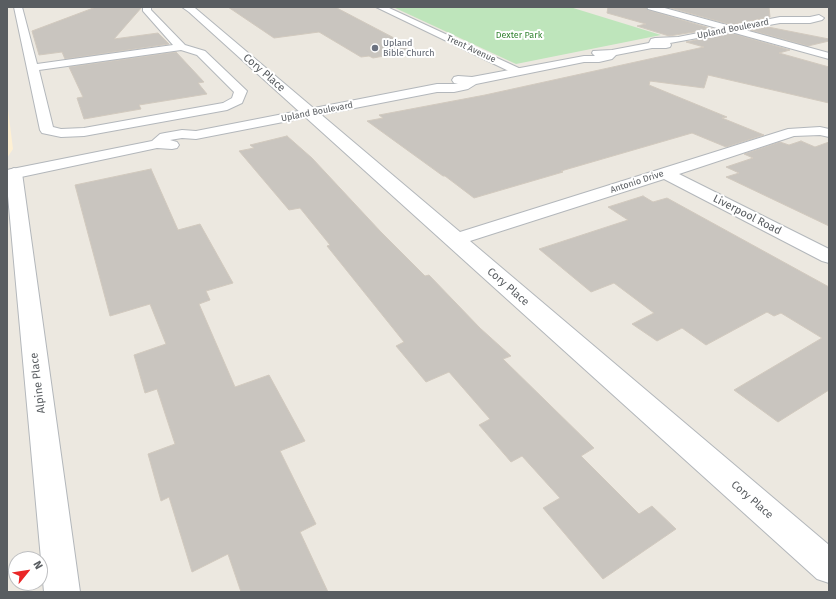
<!DOCTYPE html>
<html>
<head>
<meta charset="utf-8">
<style>
  body { margin:0 }
  #map { position:relative; width:836px; height:599px; overflow:hidden; background:#ece8e0; font-family:"Fira Sans",sans-serif }
  canvas { display:block }
  .frame { position:absolute; inset:0; border:8px solid #595d61; pointer-events:none }
  .north { position:absolute; left:8px; top:551px; width:40px; height:40px; box-sizing:border-box; background:#fff; border:1px solid #bdbec0; border-radius:50%; rotate:60deg; font-size:11px; font-weight:700; line-height:16px; text-align:center; color:#595d61 }
  .north::after { content:''; display:block; margin:auto; width:14px; height:18px; background:#ea2728; clip-path:polygon(50% 0,100% 100%,50% 72%,0 100%) }
</style>
</head>
<body>
<div id="map">
<canvas width="836" height="599"></canvas>
<div class="frame"></div>
<div class="north">N</div>
</div>
<script>
const context = document.querySelector('canvas').getContext('2d');
context.lineJoin = 'round';
function paint(path, color) {
  context.fillStyle = color;
  context.fill(path, 'evenodd');
}
function shape(rows) {
  const path = new Path2D();
  for (const r of rows) {
    path.moveTo(r[0], r[1]);
    for (let i = 2; i < r.length; i += 2) path.lineTo(r[i], r[i + 1]);
  }
  return path;
}
function stroke(path, color, width, dash) {
  context.strokeStyle = color;
  context.lineWidth = width;
  context.lineCap = dash ? 'butt' : 'round';
  context.setLineDash(dash || []);
  context.stroke(path);
}
function write(font, color, halo, rows, align = 'center') {
  context.font = font + ' "Fira Sans",sans-serif';
  context.lineWidth = 4;
  context.setLineDash([]);
  context.textBaseline = 'middle';
  context.strokeStyle = halo;
  context.fillStyle = color;
  for (const [text, x, y, turn = 0] of rows) {
    context.save();
    context.translate(x, y);
    context.rotate((+turn || 0) * Math.PI / 180);
    context.textAlign = isNaN(turn) ? turn : align;
    if (halo) context.strokeText(text, 0, 0);
    context.fillText(text, 0, 0);
    context.restore();
  }
}
paint(shape([
  [7,101,13,149,7,158]
]), '#fef0d3');
paint(shape([
  [393,7,570,7,661,35,516,64]
]), '#bee5bb');
const building = shape([
  [96,7,142,7,114,39,158,33,169,44,65,59,62,52,39,55,32,31,96,7],
  [228,7,335,7,417,50,373,58,369,56,361,57,319,32,274,38,228,7],
  [608,7,646,7,648,10,713,29,669,36,637,26,646,24,607,13,608,7],
  [667,7,769,7,770,17,732,25,667,7],
  [768,27,829,39,829,41,808,46,750,30,768,27],
  [731,33,790,50,779,53,829,67,829,103,708,75,704,88,650,81,649,85,727,117,722,118,764,135,726,147,692,133,561,171,563,172,474,198,445,176,443,176,367,121,383,118,379,115,485,95,704,47,686,42,731,33],
  [176,52,204,82,198,83,207,94,139,105,141,109,84,119,77,98,83,97,69,67,176,52],
  [287,136,312,158,381,232,425,276,429,275,480,328,511,356,503,359,594,448,581,456,639,514,652,506,676,529,603,579,543,508,560,498,522,456,511,462,479,425,490,419,449,372,426,382,396,346,404,342,327,246,330,245,300,208,289,210,239,151,254,148,250,145,287,136],
  [801,141,815,147,829,142,829,226,726,177,739,173,726,167,753,158,744,154,780,142,789,145,801,141],
  [151,169,178,230,200,224,233,283,206,291,210,300,199,304,235,387,269,375,305,441,280,451,316,524,300,532,328,592,241,592,228,554,192,572,169,497,161,501,148,454,175,444,157,389,145,393,134,355,166,344,150,304,110,316,75,185,151,169],
  [643,196,653,202,667,198,829,287,829,390,778,422,734,390,822,338,781,313,774,316,767,312,706,345,682,328,657,341,632,324,654,313,614,283,591,292,539,249,628,220,608,207,643,196]
]);
paint(building, '#c9c5bf');
stroke(building, '#d1c9be', 1);
const minor = shape([
  [14,7,22,7,37,64,173,45,143,11,143,7,151,7,151,10,185,45,205,51,247,91,242,103,227,110,84,136,61,137,42,133,40,130,14,7],
  [181,50,197,55,234,92,232,98,223,103,84,128,61,129,53,127,39,70,181,50],
  [182,7,195,8,460,232,788,129,820,127,829,129,829,137,820,135,794,136,679,174,829,249,829,263,822,261,664,179,470,241,829,545,829,583,817,579,189,12,182,7],
  [376,7,387,7,523,70,525,72,523,74,515,74,376,7],
  [647,7,661,7,829,53,829,59,648,9,647,7],
  [14,168,20,170,22,173,80,592,44,592,7,185,7,171,14,168]
]);
const tertiary = shape([
  [819,15,824,18,822,20,810,23,780,23,670,43,671,45,670,47,666,48,652,48,616,55,612,59,599,62,584,62,476,84,468,89,454,92,437,92,196,139,182,138,170,140,177,142,179,145,177,148,172,149,157,148,7,180,7,170,152,141,160,134,165,133,182,130,196,131,437,84,458,84,454,83,452,80,454,77,458,76,472,77,584,56,595,56,592,53,593,51,612,50,649,43,651,39,655,38,678,37,780,17,810,17,819,15]
]);
stroke(minor, '#b3b7bb', 2);
stroke(tertiary, '#b3b7bb', 2);
paint(minor, '#fff');
paint(tertiary, '#fff');
for (const [x, y, r, color] of [
  [375,48,4,"#6b7280"]
]) {
  const dot = new Path2D();
  dot.arc(x, y, r, 0, 2 * Math.PI);
  context.fillStyle = color;
  context.fill(dot);
  stroke(dot, '#fff', 1.5);
}
write('9px', '#595d61', '#fff', [
  ["Upland Boulevard",733,29,-11],
  ["Trent Avenue",471,49,25],
  ["Upland Boulevard",317,112,-11],
  ["Antonio Drive",637,182,-18]
]);
write('9px', '#368534', '#fff', [
  ["Dexter Park",519,35]
]);
write('9px', '#5b616d', '#fff', [
  ["Upland",383,43],
  ["Bible Church",383,53]
], 'left');
write('11px', '#595d61', '#fff', [
  ["Cory Place",264,73,41],
  ["Liverpool Road",747,215,27],
  ["Cory Place",508,287,41],
  ["Alpine Place",38,383,-97],
  ["Cory Place",752,500,41]
]);
</script>
</body>
</html>
